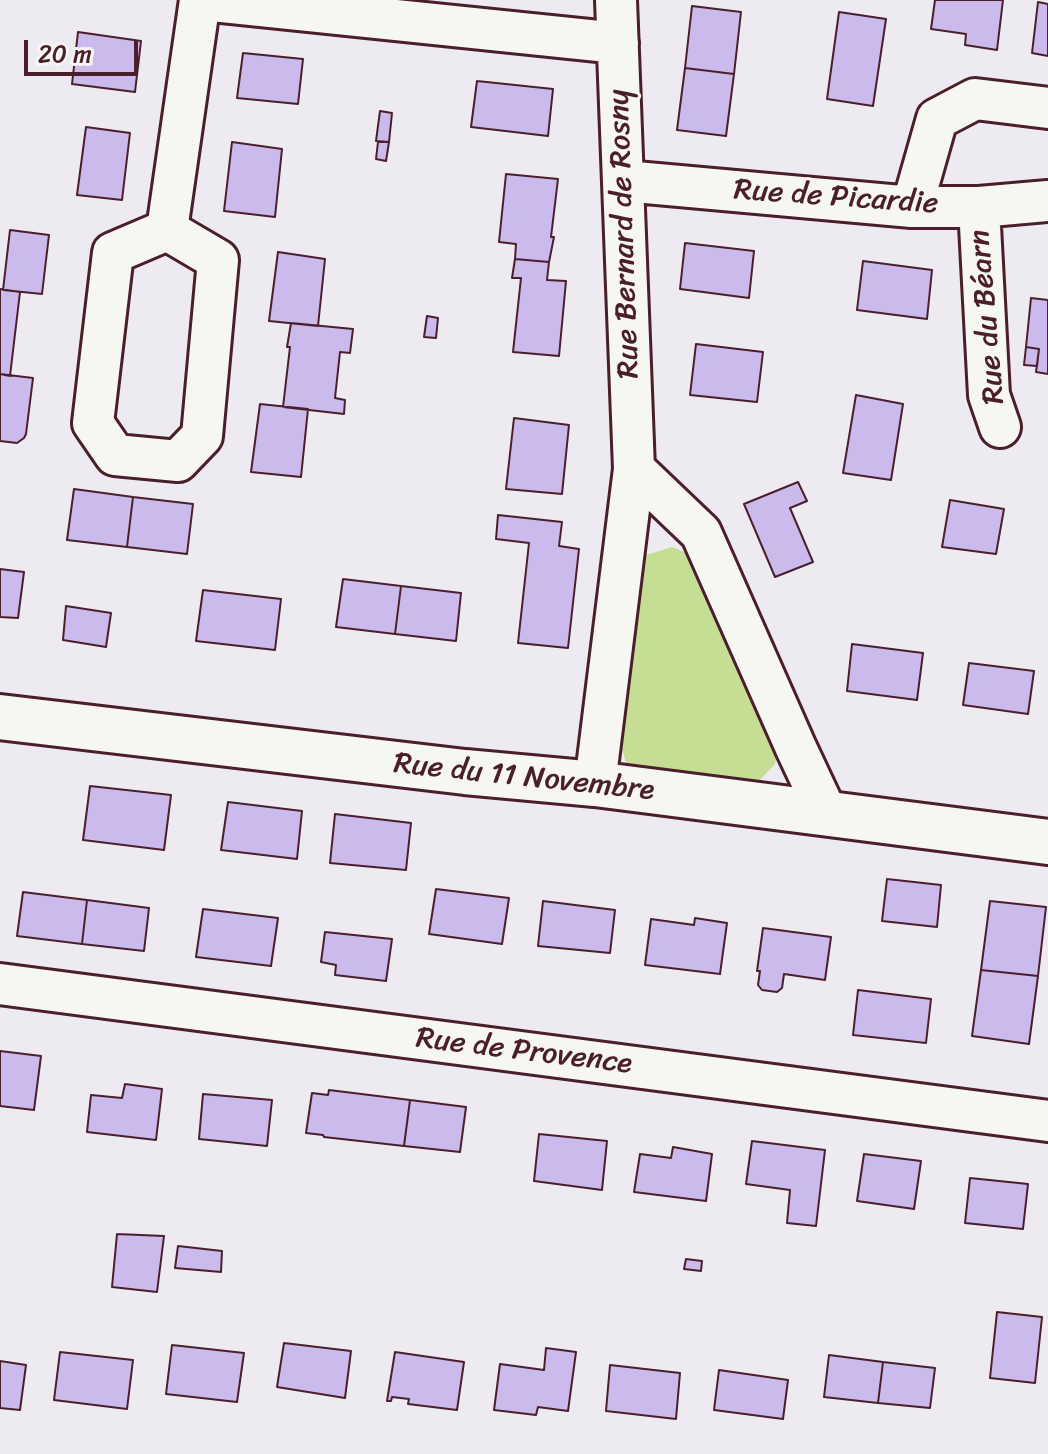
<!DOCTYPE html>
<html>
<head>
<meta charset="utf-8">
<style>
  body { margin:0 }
  #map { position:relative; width:1048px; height:1454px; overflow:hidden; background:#edeaf1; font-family:Sriracha,sans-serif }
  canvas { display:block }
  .scale { position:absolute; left:24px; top:40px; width:114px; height:36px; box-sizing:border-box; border:4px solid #4a1f2b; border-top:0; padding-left:10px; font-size:24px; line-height:28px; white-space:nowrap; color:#4a1f2b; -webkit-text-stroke:6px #f6f6f2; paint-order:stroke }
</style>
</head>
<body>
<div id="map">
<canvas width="1048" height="1454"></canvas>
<div class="scale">20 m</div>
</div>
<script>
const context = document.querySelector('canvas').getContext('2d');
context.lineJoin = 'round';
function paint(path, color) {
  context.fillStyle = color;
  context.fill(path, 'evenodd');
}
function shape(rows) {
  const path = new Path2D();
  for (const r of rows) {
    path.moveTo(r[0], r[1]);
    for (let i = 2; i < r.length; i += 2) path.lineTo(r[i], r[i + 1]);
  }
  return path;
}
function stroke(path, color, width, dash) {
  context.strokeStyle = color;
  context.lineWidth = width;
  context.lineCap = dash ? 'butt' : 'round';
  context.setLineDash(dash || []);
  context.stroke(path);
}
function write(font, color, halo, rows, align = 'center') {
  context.font = font + ' Sriracha,sans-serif';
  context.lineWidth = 6;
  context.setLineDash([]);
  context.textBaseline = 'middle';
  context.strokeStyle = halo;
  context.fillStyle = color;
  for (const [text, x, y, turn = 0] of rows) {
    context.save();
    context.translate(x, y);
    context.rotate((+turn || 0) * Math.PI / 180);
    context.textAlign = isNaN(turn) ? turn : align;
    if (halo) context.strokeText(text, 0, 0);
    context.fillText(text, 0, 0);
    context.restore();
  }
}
paint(shape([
  [672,547,694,556,778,743,775,764,755,785,628,769,621,746,638,592,646,555]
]), '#c5de94');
const building = shape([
  [935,0,1003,0,997,50,965,45,966,34,931,29,935,0],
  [1038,2,1048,4,1048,56,1032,53,1038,2],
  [692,6,741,12,734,74,685,68,692,6],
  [839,12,886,19,873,106,827,99,839,12],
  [78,32,141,41,135,92,72,84,78,32],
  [243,53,303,59,298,104,237,98,243,53],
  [685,68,734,74,726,136,677,130,685,68],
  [477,81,553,89,548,136,471,127,477,81],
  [380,111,392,113,389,142,376,141,380,111],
  [86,127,130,133,122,200,77,195,86,127],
  [232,142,282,149,275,217,224,211,232,142],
  [378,142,389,142,386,161,376,159,378,142],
  [506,174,558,179,551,237,554,237,549,262,515,259,516,244,499,242,506,174],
  [10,230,49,235,42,294,3,290,10,230],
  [685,243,754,251,749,298,680,289,685,243],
  [278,252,325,259,318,326,269,321,278,252],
  [515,259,549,262,547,280,566,281,559,356,513,352,521,278,512,278,515,259],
  [863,261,932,270,927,319,857,310,863,261],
  [0,289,20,292,10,376,0,374,0,289],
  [1031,298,1048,300,1048,374,1036,372,1039,349,1026,347,1031,298],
  [427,316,438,318,436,338,424,337,427,316],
  [291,323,353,329,350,353,340,352,335,398,345,400,344,414,283,407,290,347,287,347,291,323],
  [696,344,763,352,757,402,690,395,696,344],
  [1026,347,1039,349,1037,366,1024,365,1026,347],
  [0,374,33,378,26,434,24,438,17,443,0,441,0,374],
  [856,395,903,404,891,480,843,473,856,395],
  [260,404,308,409,301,477,251,472,260,404],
  [514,418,569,425,562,494,506,489,514,418],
  [798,482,807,501,790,508,813,562,775,577,744,504,798,482],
  [74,489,133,497,127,547,67,540,74,489],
  [133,497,193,504,187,554,127,547,133,497],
  [950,500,1004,509,996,554,942,547,950,500],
  [498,515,562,522,559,546,579,549,568,648,518,643,529,543,496,539,498,515],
  [0,569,24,572,18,618,0,617,0,569],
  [343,579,401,586,395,634,336,627,343,579],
  [401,586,461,593,456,641,395,634,401,586],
  [203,590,281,599,275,650,196,641,203,590],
  [66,606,111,613,106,647,63,640,66,606],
  [852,644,923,653,917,700,847,691,852,644],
  [969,663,1034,671,1028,714,963,705,969,663],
  [90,786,171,795,164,850,83,840,90,786],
  [228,802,302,811,297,859,221,850,228,802],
  [335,814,411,823,406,870,330,863,335,814],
  [887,879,941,885,937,927,882,921,887,879],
  [436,889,509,898,502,944,429,934,436,889],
  [23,892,87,900,82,944,17,936,23,892],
  [87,900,149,908,144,951,82,944,87,900],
  [543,901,615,910,610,953,538,946,543,901],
  [990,901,1046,907,1038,976,981,970,990,901],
  [203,909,278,918,271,966,196,957,203,909],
  [695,918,727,923,720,974,645,965,651,919,694,925,695,918],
  [763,928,831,937,825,980,784,974,782,988,777,992,762,990,758,985,760,971,757,971,763,928],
  [325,932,392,939,386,981,335,975,336,965,321,962,325,932],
  [981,970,1038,976,1029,1044,972,1036,981,970],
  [858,990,931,999,926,1043,853,1035,858,990],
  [0,1051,41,1056,34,1110,0,1106,0,1051],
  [125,1084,162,1089,156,1140,87,1132,91,1095,122,1098,125,1084],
  [329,1090,410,1100,404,1146,324,1137,323,1135,306,1133,312,1093,328,1095,329,1090],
  [203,1094,272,1100,267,1146,199,1139,203,1094],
  [410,1100,466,1107,460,1152,404,1146,410,1100],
  [539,1134,607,1141,602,1190,534,1181,539,1134],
  [752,1141,825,1150,816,1226,787,1223,790,1190,746,1184,752,1141],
  [673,1147,712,1154,706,1201,634,1192,640,1154,671,1158,673,1147],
  [864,1154,921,1161,914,1209,857,1201,864,1154],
  [970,1178,1028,1184,1023,1229,965,1223,970,1178],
  [117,1234,164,1236,157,1292,112,1287,117,1234],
  [178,1246,222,1251,221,1272,175,1268,178,1246],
  [686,1259,702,1261,701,1271,684,1269,686,1259],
  [997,1312,1042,1317,1035,1383,990,1378,997,1312],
  [284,1343,351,1351,345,1398,277,1387,284,1343],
  [172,1345,244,1353,237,1402,166,1394,172,1345],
  [546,1348,576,1352,568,1411,538,1407,536,1415,494,1410,500,1364,544,1370,546,1348],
  [60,1352,133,1360,127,1409,54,1400,60,1352],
  [395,1352,464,1362,457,1410,408,1404,409,1399,392,1397,391,1401,387,1401,395,1352],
  [829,1355,883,1362,878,1403,824,1397,829,1355],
  [0,1361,26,1365,20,1410,0,1408,0,1361],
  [883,1362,935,1368,930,1408,878,1403,883,1362],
  [610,1365,680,1373,676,1419,606,1411,610,1365],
  [719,1370,788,1380,783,1419,714,1410,719,1370]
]);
paint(building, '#cbbbec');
stroke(building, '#4a1f2b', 2);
const minor = shape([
  [203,0,618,43],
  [624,181,912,207,979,207,1048,201],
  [912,207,937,119,975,99,1048,108],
  [979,207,989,395,1000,427],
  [167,230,218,260,202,436,178,461,115,455,93,423,113,253,167,230],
  [167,230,200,0],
  [634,469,701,533,796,748,826,812],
  [595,784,634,469,616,0],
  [0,984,1048,1121]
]);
const tertiary = shape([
  [0,717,465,772,595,784,1048,842]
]);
stroke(minor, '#4a1f2b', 46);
stroke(tertiary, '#4a1f2b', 50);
stroke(minor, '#f6f6f2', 40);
stroke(tertiary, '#f6f6f2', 44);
write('30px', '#4a1f2b', '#f6f6f2', [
  ["Rue de Picardie",836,198,4],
  ["Rue Bernard de Rosny",625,234,-92],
  ["Rue du Béarn",988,317,-95],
  ["Rue du 11 Novembre",524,778,6],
  ["Rue de Provence",524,1052,7]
]);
</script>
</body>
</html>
